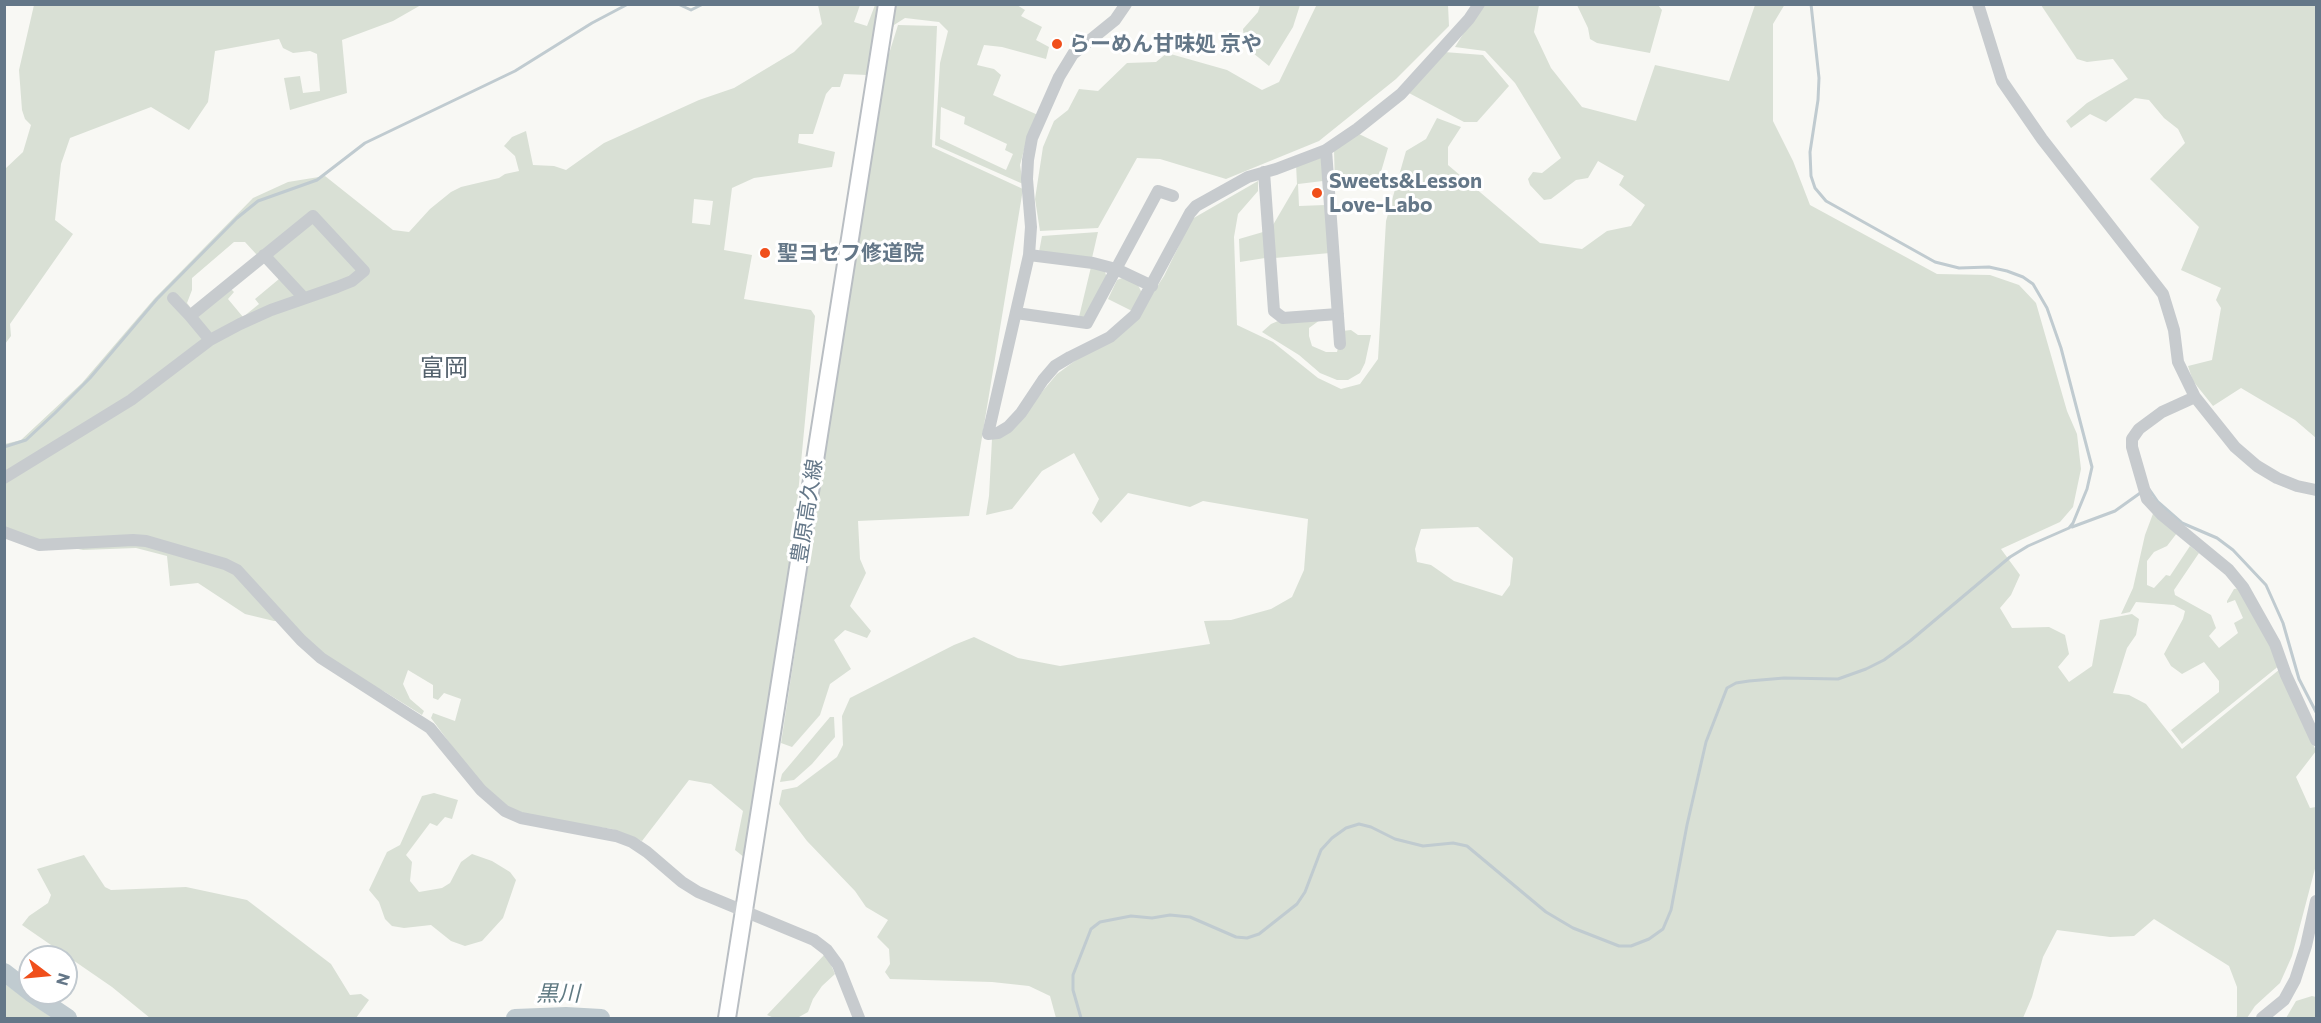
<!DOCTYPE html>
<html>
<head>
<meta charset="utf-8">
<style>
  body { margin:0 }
  #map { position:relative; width:2321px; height:1023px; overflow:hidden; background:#f8f8f4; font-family:Commissioner,sans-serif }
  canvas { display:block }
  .frame { position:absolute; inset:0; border:6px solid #647788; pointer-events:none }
  .north { position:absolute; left:18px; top:945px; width:60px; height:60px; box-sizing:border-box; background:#fff; border:2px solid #c1c9cf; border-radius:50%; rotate:106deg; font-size:16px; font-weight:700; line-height:24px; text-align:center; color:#647788 }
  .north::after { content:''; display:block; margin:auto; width:21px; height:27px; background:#f04f1b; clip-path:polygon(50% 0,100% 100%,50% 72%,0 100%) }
</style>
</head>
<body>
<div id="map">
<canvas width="2321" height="1023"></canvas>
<div class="frame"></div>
<div class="north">N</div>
</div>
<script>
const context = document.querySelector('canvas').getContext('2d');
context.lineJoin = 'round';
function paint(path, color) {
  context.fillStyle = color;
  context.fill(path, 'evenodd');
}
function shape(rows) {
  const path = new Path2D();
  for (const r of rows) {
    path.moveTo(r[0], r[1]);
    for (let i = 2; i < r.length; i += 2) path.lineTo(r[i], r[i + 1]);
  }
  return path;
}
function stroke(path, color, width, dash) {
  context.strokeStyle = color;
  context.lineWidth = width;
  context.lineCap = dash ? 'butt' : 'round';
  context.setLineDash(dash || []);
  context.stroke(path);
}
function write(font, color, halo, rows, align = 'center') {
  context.font = font + ' Commissioner,"Noto Sans JP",sans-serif';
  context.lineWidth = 6;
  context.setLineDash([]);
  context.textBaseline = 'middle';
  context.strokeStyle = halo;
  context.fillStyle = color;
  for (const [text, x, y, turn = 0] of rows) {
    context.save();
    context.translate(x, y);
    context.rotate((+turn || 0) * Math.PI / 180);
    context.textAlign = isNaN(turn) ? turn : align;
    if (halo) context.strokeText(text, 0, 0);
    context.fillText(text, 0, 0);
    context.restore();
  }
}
paint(shape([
  [1317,4,1448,5,1449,26,1396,79,1319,141,1226,179,1160,159,1137,158,1098,228,1040,231,1035,199,1043,147,1054,121,1068,110,1079,89,1098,91,1127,63,1156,62,1167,53,1227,70,1262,90,1279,82],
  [1785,4,1773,24,1773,121,1793,161,1810,205,1937,274,1990,275,2019,285,2036,303,2067,411,2077,434,2081,469,2073,507,2060,522,2001,549,2020,575,2011,595,2000,608,2012,628,2049,627,2065,635,2069,654,2058,667,2069,682,2092,666,2100,620,2132,614,2139,619,2136,635,2127,648,2113,693,2129,695,2146,704,2182,749,2280,669,2316,751,2296,777,2310,808,2316,807,2316,865,2292,956,2280,983,2255,1006,2247,1018,2235,1018,2237,1016,2237,987,2229,966,2154,919,2134,936,2110,937,2057,930,2043,957,2032,997,2023,1018,1056,1018,1050,996,1029,986,992,982,890,979,885,972,890,964,889,949,877,937,888,920,866,907,855,891,807,841,779,804,782,790,797,787,837,757,843,745,842,716,850,698,954,645,974,637,1018,658,1060,666,1210,644,1204,621,1231,620,1271,609,1292,597,1304,570,1308,519,1203,501,1190,507,1128,493,1101,523,1092,513,1099,499,1074,453,1042,471,1012,509,986,515,989,496,992,439,1036,399,1057,374,1139,314,1164,276,1192,219,1258,181,1258,191,1238,214,1234,237,1237,325,1273,342,1318,378,1341,389,1360,384,1378,359,1386,221,1406,151,1426,139,1437,118,1461,127,1448,147,1448,165,1540,243,1582,249,1607,231,1631,226,1645,205,1619,185,1624,176,1598,161,1588,178,1576,180,1551,199,1544,200,1530,185,1528,179,1533,172,1542,173,1561,158,1515,83,1485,51,1455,47,1481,5,1539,5,1534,32,1551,68,1582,107,1636,121,1655,65,1729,81,1755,5],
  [1478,527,1513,558,1510,585,1502,596,1454,581,1431,565,1417,562,1415,549,1421,529],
  [34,5,34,4,421,5,393,21,342,40,347,93,290,110,284,78,300,76,303,93,320,91,317,54,310,51,293,53,283,48,279,39,215,51,208,102,189,130,151,107,70,138,61,164,55,220,73,234,10,324,11,336,5,344,5,169,23,152,31,125,25,119,22,110,19,70],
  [818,5,860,5,854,22,867,26,875,5,1017,5,1025,10,1021,16,1042,27,1036,40,1049,47,1046,59,1002,47,984,45,977,65,994,69,1001,75,993,95,1038,115,1027,139,1020,165,1023,184,935,145,940,63,948,31,939,22,905,18,894,25,878,67,867,75,844,74,840,87,832,87,826,94,813,134,799,134,798,143,835,152,832,167,754,178,732,188,724,250,752,255,744,299,811,310,815,316,798,494,766,752,745,858,735,850,743,811,711,784,689,780,642,841,612,829,548,820,506,808,483,788,431,718,433,713,455,721,461,699,444,693,438,700,433,698,433,685,408,670,403,684,410,699,424,711,422,715,385,692,345,671,313,646,287,621,274,621,245,614,198,583,170,586,167,556,136,548,83,550,45,542,5,528,5,444,21,440,82,383,154,299,253,198,288,182,325,176,393,230,409,232,430,209,451,192,461,187,499,178,505,174,519,171,515,156,504,146,512,137,526,131,533,165,554,166,566,170,604,143,699,100,734,88,794,52,822,24],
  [941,107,965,117,964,124,1007,144,1005,150,1013,154,1006,170,940,139],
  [694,199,713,201,710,225,692,223],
  [234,242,245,242,279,279,255,299,259,304,243,317,228,299,234,292,229,287,193,311,187,303,192,290,192,278],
  [1260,5,1300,5,1293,27,1269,66,1248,49,1244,40,1243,29,1258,12],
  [1577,5,1658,5,1662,10,1650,53,1597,43,1590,39,1588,28],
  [2041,5,2316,5,2316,438,2295,420,2241,388,2213,406,2193,381,2188,366,2212,360,2221,308,2216,300,2221,288,2181,270,2199,227,2150,179,2185,143,2178,129,2164,118,2149,100,2135,98,2106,122,2090,114,2071,128,2066,121,2087,103,2128,79,2113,59,2087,62,2077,59],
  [898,25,937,26,932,147,1023,189,969,516,858,521,860,559,866,573,850,606,871,631,867,638,845,630,834,640,851,669,830,684,820,715,792,747,781,743,883,73],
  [1444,52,1483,55,1509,86,1477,122,1464,122,1407,92],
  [1359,134,1388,148,1378,182,1335,185,1334,150],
  [1321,155,1323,181,1298,184,1299,206,1325,205,1330,253,1275,258,1273,225,1297,184,1296,164],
  [1098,232,1092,258,1039,252,1042,236],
  [1263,232,1265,258,1240,262,1239,239],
  [1091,267,1104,269,1107,278,1084,317,1079,317],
  [1122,278,1138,285,1142,293,1132,311,1108,299,1117,280],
  [1320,320,1309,328,1309,336,1312,346,1326,352,1337,352,1342,331,1351,330,1358,335,1371,335,1365,363,1360,373,1348,380,1337,380,1320,373,1299,355,1262,332,1271,324,1278,321],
  [2154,511,2177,533,2167,546,2154,552,2147,561,2147,585,2154,588,2166,575,2170,576,2190,546,2199,553,2174,590,2175,595,2211,615,2216,628,2209,636,2219,648,2238,633,2234,623,2243,618,2235,600,2227,603,2227,601,2234,589,2240,588,2280,665,2182,744,2171,730,2219,692,2219,681,2204,662,2182,674,2171,666,2164,654,2183,619,2185,611,2174,605,2136,602,2130,612,2121,614,2133,588,2145,535],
  [830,717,834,717,835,737,812,764,794,780,780,782,782,774],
  [434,793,458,800,452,819,445,817,437,826,430,823,406,855,412,862,410,881,419,892,442,888,450,883,461,862,472,854,492,861,510,872,516,880,503,918,482,941,465,946,451,941,431,925,404,928,392,926,385,919,379,902,369,890,387,852,400,845,422,796],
  [84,855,105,887,111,890,186,887,247,900,331,964,350,995,361,994,369,1000,356,1018,150,1018,112,987,22,925,29,916,48,903,51,895,37,869],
  [826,953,835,974,822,986,813,999,808,1012,799,1017,784,1018,774,1018,767,1015],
  [4,984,5,984,52,1018,5,1018],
  [2312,996,2316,997,2316,1018,2286,1018,2296,1001]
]), '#d9e0d5');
stroke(shape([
  [678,4,691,10,703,4],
  [4,447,26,440,55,413,90,378,157,299,237,218,258,201,317,180,365,143,515,71,592,23,628,4],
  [2149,489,2158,502,2182,523,2217,538,2233,550,2266,585,2283,623,2299,679,2316,712],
  [2072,527,2115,511,2143,491],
  [1081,1018,1073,990,1073,975,1091,929,1100,922,1131,916,1152,918,1170,915,1190,917,1236,937,1247,938,1259,934,1297,904,1305,892,1321,850,1332,838,1346,828,1359,824,1371,827,1395,839,1423,846,1453,843,1467,846,1546,912,1573,928,1619,946,1631,946,1649,939,1663,929,1671,910,1687,825,1706,742,1727,688,1736,683,1749,681,1784,678,1838,679,1866,669,1884,660,1910,641,2010,557,2028,546,2069,528,2073,523,2087,489,2092,467,2061,348,2047,308,2033,284,2023,277,2007,271,1989,267,1959,268,1935,262,1826,201,1815,188,1811,176,1810,152,1818,100,1819,78,1811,4]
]), '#c0cbd0', 3);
stroke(shape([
  [4,972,30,992],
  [31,993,68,1018],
  [515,1018,566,1016,601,1018]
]), '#c0cbd0', 18);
const secondary = shape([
  [727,1018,887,4]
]);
stroke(secondary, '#b9bec3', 20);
stroke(shape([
  [1126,4,1115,20,1073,54,1059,77,1032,138,1028,160,1027,179,1031,227,1029,255,988,434,998,433,1008,427,1021,413,1043,380,1055,366,1070,357,1110,337,1135,315,1190,213,1196,206,1248,177,1276,169,1326,150,1357,129,1401,94,1469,19,1479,4],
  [1978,4,2002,81,2042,139,2163,294,2174,330,2178,362,2195,397,2235,447,2257,466,2277,478,2297,486,2316,490],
  [1326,150,1340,344],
  [1264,172,1274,311,1283,318,1338,314],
  [264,255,304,298],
  [1029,255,1093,263,1116,269,1152,286],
  [173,298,190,316],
  [1016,313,1087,323,1158,191,1173,196],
  [2195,397,2162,412,2139,429,2132,439,2132,447,2147,499,2161,514,2229,570,2243,587,2275,644,2286,675,2316,740],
  [4,478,131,400,210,340,240,324,271,310,337,287,352,281,364,271,313,216,190,316,210,340],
  [4,532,39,545,133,540,146,541,225,564,237,570,301,640,321,658,430,728,481,790,505,811,521,818,616,836,632,842,647,852,682,882,698,892,814,940,827,950,838,965,859,1018],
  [2262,1018,2284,1000,2295,980,2306,946,2316,901]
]), '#c7cbce', 12);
stroke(secondary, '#fff', 16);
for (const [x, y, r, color] of [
  [1057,44,6,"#f04f1b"],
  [1317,193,6,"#f04f1b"],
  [765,253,6,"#f04f1b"]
]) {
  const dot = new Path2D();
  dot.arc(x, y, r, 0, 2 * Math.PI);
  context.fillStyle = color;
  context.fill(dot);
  stroke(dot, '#fff', 2);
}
write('bold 21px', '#647788', '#fff', [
  ["らーめん甘味処 京や",1069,44],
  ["Sweets&Lesson",1329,181],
  ["Love-Labo",1329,205],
  ["聖ヨセフ修道院",777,253]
], 'left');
write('21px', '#647788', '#fff', [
  ["豊原高久線",807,511,-81]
]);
write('italic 22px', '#607a83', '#fff', [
  ["黒川",558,994]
]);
write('24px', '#53616c', '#fff', [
  ["富岡",444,368]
]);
</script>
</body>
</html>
